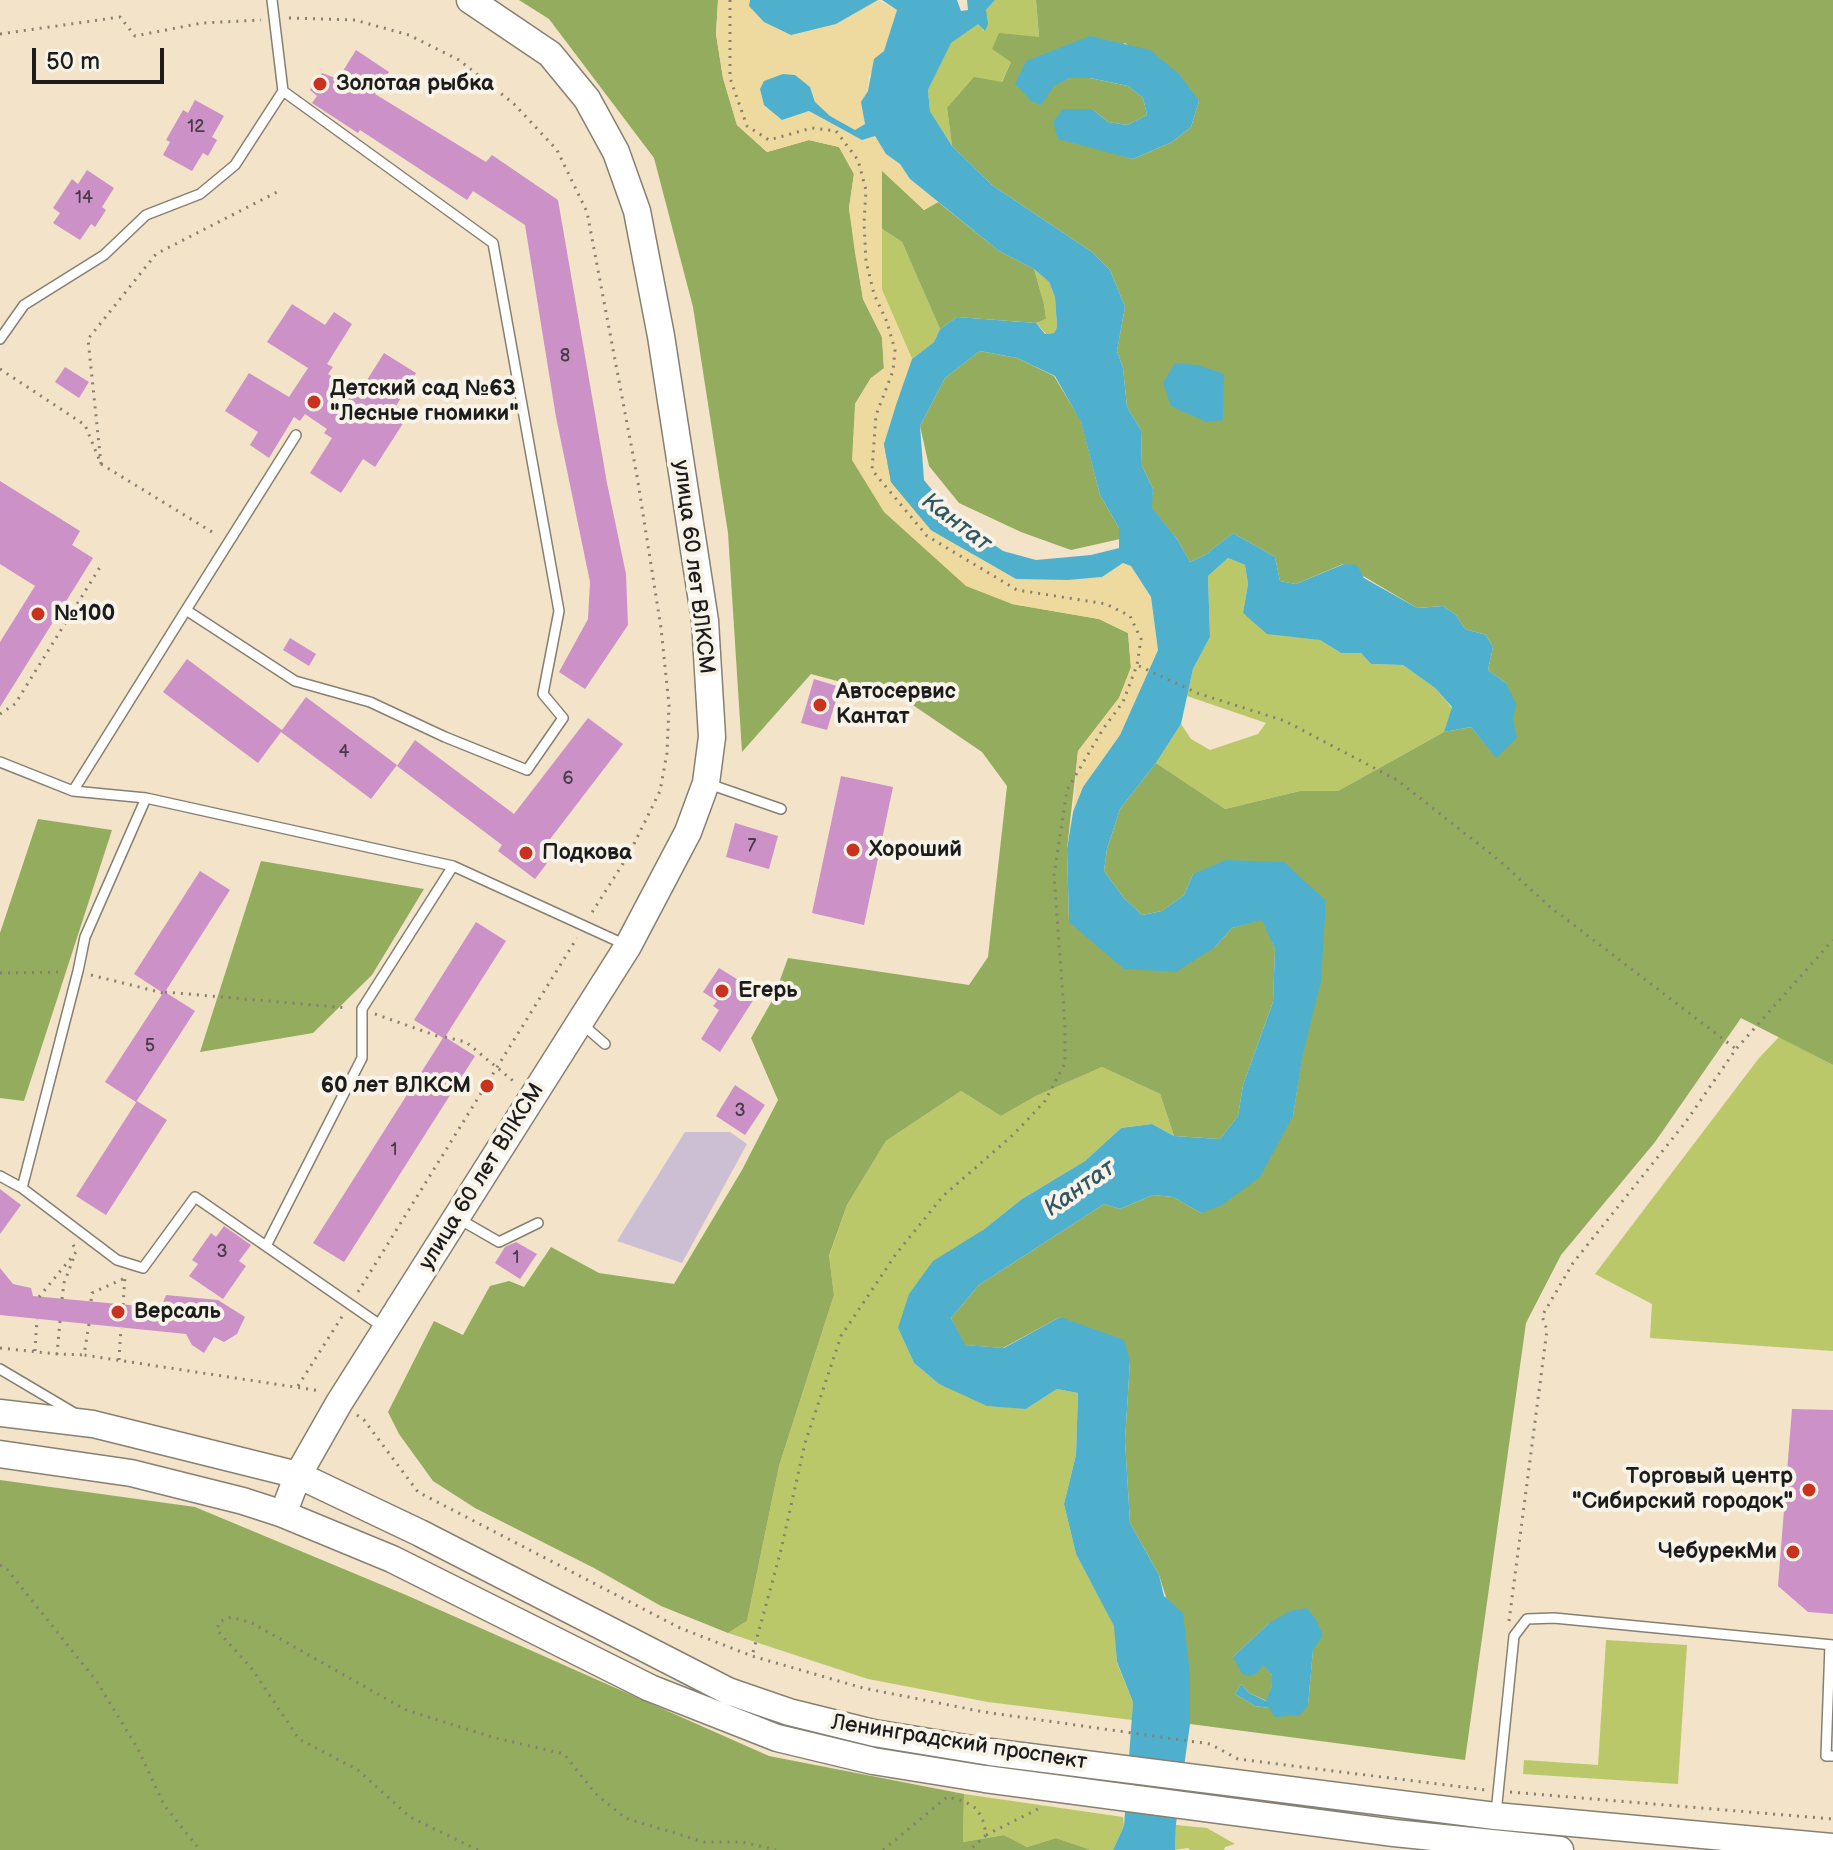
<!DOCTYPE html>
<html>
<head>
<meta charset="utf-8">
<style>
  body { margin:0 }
  #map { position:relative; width:1833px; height:1850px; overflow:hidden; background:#f2e3c9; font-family:"Balsamiq Sans",sans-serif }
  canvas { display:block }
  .scale { position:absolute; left:32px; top:48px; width:132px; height:36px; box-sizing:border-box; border:4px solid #1c1c1c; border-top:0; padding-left:10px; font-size:24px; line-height:28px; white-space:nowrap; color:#1c1c1c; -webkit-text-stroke:6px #f7f3e8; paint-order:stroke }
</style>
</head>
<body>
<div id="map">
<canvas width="1833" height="1850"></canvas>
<div class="scale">50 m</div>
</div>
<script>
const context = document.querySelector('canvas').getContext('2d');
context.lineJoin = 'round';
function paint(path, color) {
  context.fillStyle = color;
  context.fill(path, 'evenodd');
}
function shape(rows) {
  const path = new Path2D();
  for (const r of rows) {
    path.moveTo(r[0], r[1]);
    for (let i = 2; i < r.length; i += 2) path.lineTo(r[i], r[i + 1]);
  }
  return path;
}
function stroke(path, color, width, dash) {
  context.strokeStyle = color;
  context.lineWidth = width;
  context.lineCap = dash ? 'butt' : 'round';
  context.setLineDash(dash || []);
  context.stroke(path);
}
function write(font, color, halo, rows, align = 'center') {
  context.font = font + ' "Balsamiq Sans",sans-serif';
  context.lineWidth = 8;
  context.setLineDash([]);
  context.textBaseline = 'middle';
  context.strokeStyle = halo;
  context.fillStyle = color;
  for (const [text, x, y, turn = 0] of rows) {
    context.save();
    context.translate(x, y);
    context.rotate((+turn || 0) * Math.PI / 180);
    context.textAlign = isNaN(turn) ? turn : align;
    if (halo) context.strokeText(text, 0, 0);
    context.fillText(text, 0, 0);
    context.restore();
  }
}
paint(shape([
  [685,1132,730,1132,747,1144,682,1263,617,1241]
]), '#ccbfd4');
paint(shape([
  [995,0,1036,0,1039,37,1011,62,1001,83,947,108,952,146,930,111,928,90,951,42,978,23,984,31,986,10],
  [881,228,902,242,940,329,934,342,912,359,882,290],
  [1034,269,1049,282,1055,297,1057,327,1054,333,1046,334,1036,323,1046,319,1044,304],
  [1228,558,1245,565,1248,584,1243,613,1304,637,1320,640,1341,653,1361,653,1371,664,1403,665,1435,688,1452,708,1444,732,1338,791,1300,791,1225,809,1156,763,1181,724,1191,739,1210,750,1258,734,1266,723,1187,696,1193,669,1210,637,1208,576],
  [1779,1037,1833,1065,1833,1351,1650,1338,1652,1304,1595,1274,1759,1058],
  [1102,1067,1160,1094,1174,1136,1152,1124,1121,1128,1085,1161,1022,1199,983,1230,898,1328,914,1363,939,1384,1026,1409,1057,1389,1078,1393,1076,1455,1064,1504,1076,1554,1115,1626,1117,1663,1133,1702,1132,1720,988,1702,868,1679,728,1633,747,1621,779,1466,834,1295,829,1257,847,1205,886,1141,961,1091,1001,1116,1036,1096],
  [1606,1640,1687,1645,1678,1784,1523,1774,1524,1760,1598,1765],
  [964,1794,1123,1817,1124,1826,1113,1850,1091,1850,1056,1838,1027,1847,1004,1835,963,1842],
  [1176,1825,1207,1828,1235,1844,1225,1847,1224,1850,1190,1850,1188,1848,1175,1850]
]), '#bbc86a');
paint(shape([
  [519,0,718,0,716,34,723,78,737,125,767,152,809,140,839,147,854,174,849,208,863,299,882,337,884,369,871,378,855,404,1012,604,1099,619,1128,633,1131,668,1119,698,1078,751,1067,849,1069,922,1215,947,1232,928,1263,919,1275,949,1273,1002,1243,1085,1238,1116,1220,1139,1174,1136,1160,1094,1102,1067,1036,1096,1001,1116,961,1091,886,1141,847,1205,829,1256,834,1295,779,1466,747,1621,728,1633,661,1606,594,1568,475,1508,433,1481,399,1434,388,1412,434,1321,463,1335,490,1286,509,1281,524,1287,551,1247,599,1273,674,1284,742,1170,778,1100,751,1038,773,999,788,958,969,985,988,957,1007,786,982,752,904,699,811,674,742,752,728,533,693,307,654,158,549,19],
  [1036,0,1833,0,1833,1065,1741,1018,1655,1142,1561,1255,1526,1323,1465,1760,1190,1724,1190,1673,1159,1575,1130,1523,1125,1441,1130,1361,1060,1317,1003,1348,964,1345,951,1318,979,1285,1104,1204,1120,1209,1153,1195,1173,1197,1201,1213,1293,1116,1326,901,1193,874,1184,895,1162,911,1142,915,1124,898,1104,871,1107,849,1120,809,1156,763,1225,809,1300,791,1338,791,1444,732,1471,727,1496,757,1513,719,1506,683,1488,670,1493,647,1486,635,1465,629,1456,615,1443,606,1417,608,1343,564,1296,584,1280,581,1275,557,1233,533,1205,555,1190,562,1177,539,1151,508,1153,489,1142,466,1141,430,1127,407,1123,368,1117,351,1125,307,1110,270,1092,252,992,185,952,146,947,108,974,77,1002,82,1011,62,992,49,999,33,1039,37],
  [1125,43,1199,101,1191,127,1172,142,1133,159,1104,150,1092,109,1108,122,1127,125,1147,115,1143,98,1128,86,1090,78,1070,78,1054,85],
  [1269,1623,1322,1635,1313,1649,1308,1705,1269,1708,1255,1706,1235,1694,1241,1684,1249,1693,1267,1701,1272,1685,1272,1675,1263,1664,1233,1657],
  [882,170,924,210,938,202,999,251,1034,269,1044,304,1046,319,1036,323,957,317,940,329,902,242,881,228],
  [980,351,1017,358,1054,376,1081,421,1100,495,1119,528,1120,539,1071,550,1021,532,959,503,929,466,920,426,945,378],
  [38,819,112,830,24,1101,0,1098,0,933],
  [261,861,424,889,372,975,313,1033,200,1052],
  [0,1480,195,1507,406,1595,769,1756,964,1794,963,1842,1004,1835,1027,1847,1056,1838,1091,1850,0,1850]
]), '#94ac5e');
paint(shape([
  [718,0,750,0,749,7,836,24,878,0,897,10,892,33,884,51,869,76,868,91,862,102,865,124,855,130,830,116,815,102,810,87,782,120,809,111,850,134,875,136,886,154,900,164,910,179,938,202,924,210,882,171,882,290,912,359,884,444,891,482,931,530,1016,579,1068,580,1102,577,1123,563,1131,566,1151,597,1158,650,1120,735,1083,787,1073,812,1078,751,1119,698,1131,667,1128,633,1099,619,1012,604,966,586,884,512,852,460,855,404,871,378,884,368,882,337,863,299,855,253,849,208,854,174,839,147,809,140,767,152,737,125,723,78,716,34]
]), '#eeda9e');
paint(shape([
  [750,0,878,0,836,24,791,35,764,22,749,6],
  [882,0,957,0,961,11,968,10,967,0,995,0,986,10,988,24,985,31,978,24,951,43,928,90,930,111,952,146,992,185,1092,252,1110,270,1125,307,1117,351,1123,368,1127,407,1141,430,1142,466,1153,489,1152,508,1177,539,1190,562,1205,555,1233,533,1275,557,1280,581,1296,584,1344,564,1357,565,1364,578,1417,608,1443,606,1456,615,1465,629,1486,635,1493,647,1488,670,1506,683,1516,704,1513,719,1517,738,1496,758,1471,727,1444,732,1452,707,1435,688,1403,665,1371,664,1361,653,1341,653,1320,640,1267,634,1243,613,1248,584,1245,565,1228,558,1208,576,1210,637,1193,669,1181,724,1156,763,1120,809,1107,849,1104,871,1124,898,1142,915,1162,911,1184,895,1193,874,1226,860,1284,862,1326,901,1321,981,1303,1054,1293,1116,1260,1177,1222,1205,1201,1213,1173,1197,1153,1195,1120,1209,1104,1204,979,1285,951,1318,965,1345,1004,1348,1060,1317,1124,1340,1130,1361,1125,1441,1130,1523,1159,1575,1164,1596,1183,1613,1190,1673,1190,1724,1176,1824,1175,1850,1113,1850,1124,1826,1133,1702,1117,1662,1114,1626,1076,1554,1064,1504,1076,1455,1078,1393,1057,1389,1026,1409,987,1406,939,1384,914,1363,898,1328,909,1294,933,1261,983,1230,1022,1199,1085,1161,1121,1128,1152,1124,1174,1136,1220,1139,1238,1116,1243,1085,1273,1002,1275,949,1262,920,1232,928,1215,947,1176,972,1124,969,1069,922,1067,849,1073,812,1083,787,1120,735,1158,650,1151,597,1131,566,1123,563,1102,577,1068,580,1016,579,931,530,891,482,884,444,896,405,912,359,934,342,940,329,957,317,1036,323,1045,334,1054,333,1057,327,1055,297,1049,282,1034,269,999,251,910,179,900,164,886,154,875,136,862,140,809,111,782,120,764,105,760,89,764,81,783,74,795,75,810,87,815,102,830,116,855,130,865,124,861,102,868,91,874,59,884,51,897,10],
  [980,351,1017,358,1055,376,1081,422,1100,495,1119,528,1119,548,1091,555,1036,560,1003,551,954,517,924,480,920,426,945,378],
  [1090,36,1150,50,1179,74,1199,101,1191,127,1172,142,1133,159,1058,139,1053,122,1063,109,1092,109,1108,122,1127,125,1147,115,1143,98,1128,86,1090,78,1070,78,1054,86,1041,105,1031,101,1015,84,1026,61],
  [1175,363,1198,365,1224,374,1223,420,1206,422,1171,406,1163,383],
  [1307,1608,1315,1618,1323,1635,1313,1650,1308,1705,1300,1715,1275,1717,1269,1708,1255,1706,1235,1694,1241,1684,1249,1693,1266,1701,1272,1685,1272,1675,1263,1665,1257,1673,1250,1676,1242,1674,1233,1657,1269,1623,1290,1611]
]), '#4fb0ce');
paint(shape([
  [356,50,389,72,375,94,486,162,492,155,558,200,607,483,626,574,628,625,585,689,559,672,588,619,590,582,556,417,525,225,473,191,467,200,360,130,358,133,312,103,317,96,310,90,322,73,338,79],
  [195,100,224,116,212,137,217,140,208,156,203,153,192,171,163,155,170,142,166,140,183,110,188,113],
  [87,170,114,188,102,207,106,210,95,227,91,224,80,240,53,223,60,213,53,208,72,179,78,184],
  [292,304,325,325,334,312,352,324,327,364,333,367,328,374,351,389,355,384,362,388,384,353,416,373,396,406,409,414,375,467,363,459,341,493,310,473,332,438,324,433,327,429,305,414,300,421,294,417,269,458,250,445,258,432,225,411,249,373,289,397,308,368,267,342],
  [65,367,89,382,79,398,55,382],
  [0,481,80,531,72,545,93,558,0,707,0,642,35,586,0,564],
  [290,638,316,654,309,666,283,650],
  [187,659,282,730,306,697,397,765,371,799,281,732,258,763,163,692],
  [814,679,840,687,827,730,801,723],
  [588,718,623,744,544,847,554,854,535,879,498,851,502,845,397,766,415,740,514,814],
  [841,776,893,787,864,925,812,913],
  [735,823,778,836,769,869,726,857],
  [200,871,230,890,165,992,195,1011,136,1102,105,1082,163,993,134,974],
  [476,922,506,941,445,1037,475,1056,344,1262,313,1243,443,1038,414,1020],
  [719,968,740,981,736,987,754,999,720,1052,701,1039,719,1010,713,1006,717,1001,703,992],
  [735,1085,765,1105,745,1135,716,1116],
  [137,1101,167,1120,106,1215,76,1196],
  [0,1189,21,1205,0,1234],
  [224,1226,251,1245,239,1261,246,1266,223,1299,189,1276,198,1264,192,1260,211,1233,216,1237],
  [516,1242,537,1254,520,1279,495,1263,505,1247],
  [0,1268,13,1284,31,1288,33,1296,161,1308,166,1295,218,1300,245,1317,237,1334,224,1342,214,1337,204,1353,192,1345,186,1334,0,1315],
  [1792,1409,1833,1410,1833,1614,1808,1612,1778,1586]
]), '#cc92c7');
const lane = shape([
  [0,339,24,305,104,255,146,215,200,194,235,165,283,91],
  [186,610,296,435],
  [0,762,73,791,146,798,453,866,626,945],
  [709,784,781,809],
  [73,791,186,610,295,681,370,702,445,737,527,770,563,718,543,694,559,611,493,243,283,91,272,0],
  [582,1024,605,1044],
  [0,1176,22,1188,117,1260,143,1268,195,1197,383,1327],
  [22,1188,78,971,85,937,146,798],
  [459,1219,499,1242,538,1223],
  [267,1244,362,1058,362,1009,453,866],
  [0,1369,76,1414],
  [1830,1645,1826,1756,1833,1756],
  [1496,1813,1514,1636,1527,1619,1554,1618,1833,1645]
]);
const secondary = shape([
  [0,1413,93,1424,298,1475,420,1533,728,1691,789,1712,874,1733,990,1752,1495,1816,1833,1847],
  [0,1454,131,1473,243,1501,283,1514,392,1559,650,1688,777,1738,873,1761,985,1779,1394,1833,1560,1850],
  [283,1514,298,1475,339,1403,628,946,688,832,706,783,712,737,705,621,661,336,637,211,616,152,587,99,550,54,470,0]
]);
stroke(lane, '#878072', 12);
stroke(secondary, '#878072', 29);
stroke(shape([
  [730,0,730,78,747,126,769,140,812,128,836,131,858,160,866,190,864,223,866,261,874,294,887,322,895,350,893,371,876,415,872,470,927,536,1017,590,1106,604,1130,616,1141,639,1137,665,1123,702,1103,729,1067,790,1054,875,1065,1025,1065,1063,1045,1101,1013,1135,943,1196,896,1254,841,1336,805,1443,781,1550,752,1656],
  [289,18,355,20,409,35,459,60,514,104,557,150,587,212,637,476,661,628,669,705,667,753,660,791,629,854,591,914],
  [0,34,120,17,135,36,202,23,261,20],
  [0,369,85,425,101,464,217,535],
  [101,464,88,339,156,254,281,190],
  [1139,666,1197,693,1285,721,1397,780,1500,861,1549,906,1736,1049],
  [0,714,15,704,102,564],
  [0,973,64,972],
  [91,975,163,993],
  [165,992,348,1008],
  [375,1014,443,1038],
  [445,1037,466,1042,517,1084],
  [358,1292,577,938],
  [39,1297,76,1252,73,1244],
  [62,1299,64,1283,74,1257],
  [91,1301,92,1293,125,1278],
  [123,1305,125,1277],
  [60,1321,57,1354,84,1355],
  [89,1324,84,1355,321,1391],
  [0,1348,57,1354],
  [35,1351,37,1319],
  [119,1360,121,1328],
  [298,1386,343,1315],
  [357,1415,364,1420,418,1492,680,1628,752,1656,863,1688,984,1712,1210,1744,1238,1759,1486,1790],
  [0,1565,6,1568,97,1682,138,1749,164,1805,200,1850],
  [1509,1621,1547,1330,1542,1316,1573,1263,1685,1123,1736,1049,1833,940],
  [1510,1792,1833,1819],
  [986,1835,1038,1809],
  [478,1850,410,1817,358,1770,299,1739,252,1669,217,1630,219,1622,231,1617,252,1623,406,1710,492,1737,564,1754,595,1793,625,1818,704,1842,742,1842,776,1850],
  [883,1850,947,1797,964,1801,977,1809,984,1823,986,1835,970,1850]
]), '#878072', 3, [2, 6]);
stroke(lane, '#fff', 9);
stroke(secondary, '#fff', 26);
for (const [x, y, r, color] of [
  [320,84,8,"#c8321e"],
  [314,402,8,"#c8321e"],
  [38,614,8,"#c8321e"],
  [820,705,8,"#c8321e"],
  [853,850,8,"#c8321e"],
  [526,853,8,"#c8321e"],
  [722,991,8,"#c8321e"],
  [487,1086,8,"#c8321e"],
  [118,1312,8,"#c8321e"],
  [1809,1490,8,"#c8321e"],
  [1793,1552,8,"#c8321e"]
]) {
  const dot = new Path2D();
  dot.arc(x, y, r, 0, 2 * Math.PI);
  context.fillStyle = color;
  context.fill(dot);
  stroke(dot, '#f7f3e8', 3);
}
write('18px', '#483a47', null, [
  ["12",196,127],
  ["14",84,198],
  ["8",565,356],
  ["4",344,752],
  ["6",568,779],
  ["7",752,846],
  ["5",150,1046],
  ["3",740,1111],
  ["1",394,1150],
  ["3",222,1252],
  ["1",516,1258]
]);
write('bold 22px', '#1c1c1c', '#f7f3e8', [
  ["Золотая рыбка",336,84],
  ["Детский сад №63",330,389],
  ["\"Лесные гномики\"",330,414],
  ["№100",54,614],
  ["Автосервис",836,692],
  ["Кантат",836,717],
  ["Хороший",869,850],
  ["Подкова",542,853],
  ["Егерь",738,991],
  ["60 лет ВЛКСМ",471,1086,"right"],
  ["Версаль",134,1312],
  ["Торговый центр",1793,1477,"right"],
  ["\"Сибирский городок\"",1793,1502,"right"],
  ["ЧебурекМи",1777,1552,"right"]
], 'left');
write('22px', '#1c1c1c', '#f7f3e8', [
  ["улица 60 лет ВЛКСМ",693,567,83],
  ["улица 60 лет ВЛКСМ",482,1177,-58],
  ["Ленинградский проспект",959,1743,9]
]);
write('italic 24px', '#305763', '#f7f3e8', [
  ["Кантат",956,523,37],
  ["Кантат",1080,1189,-35]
]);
</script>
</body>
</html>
